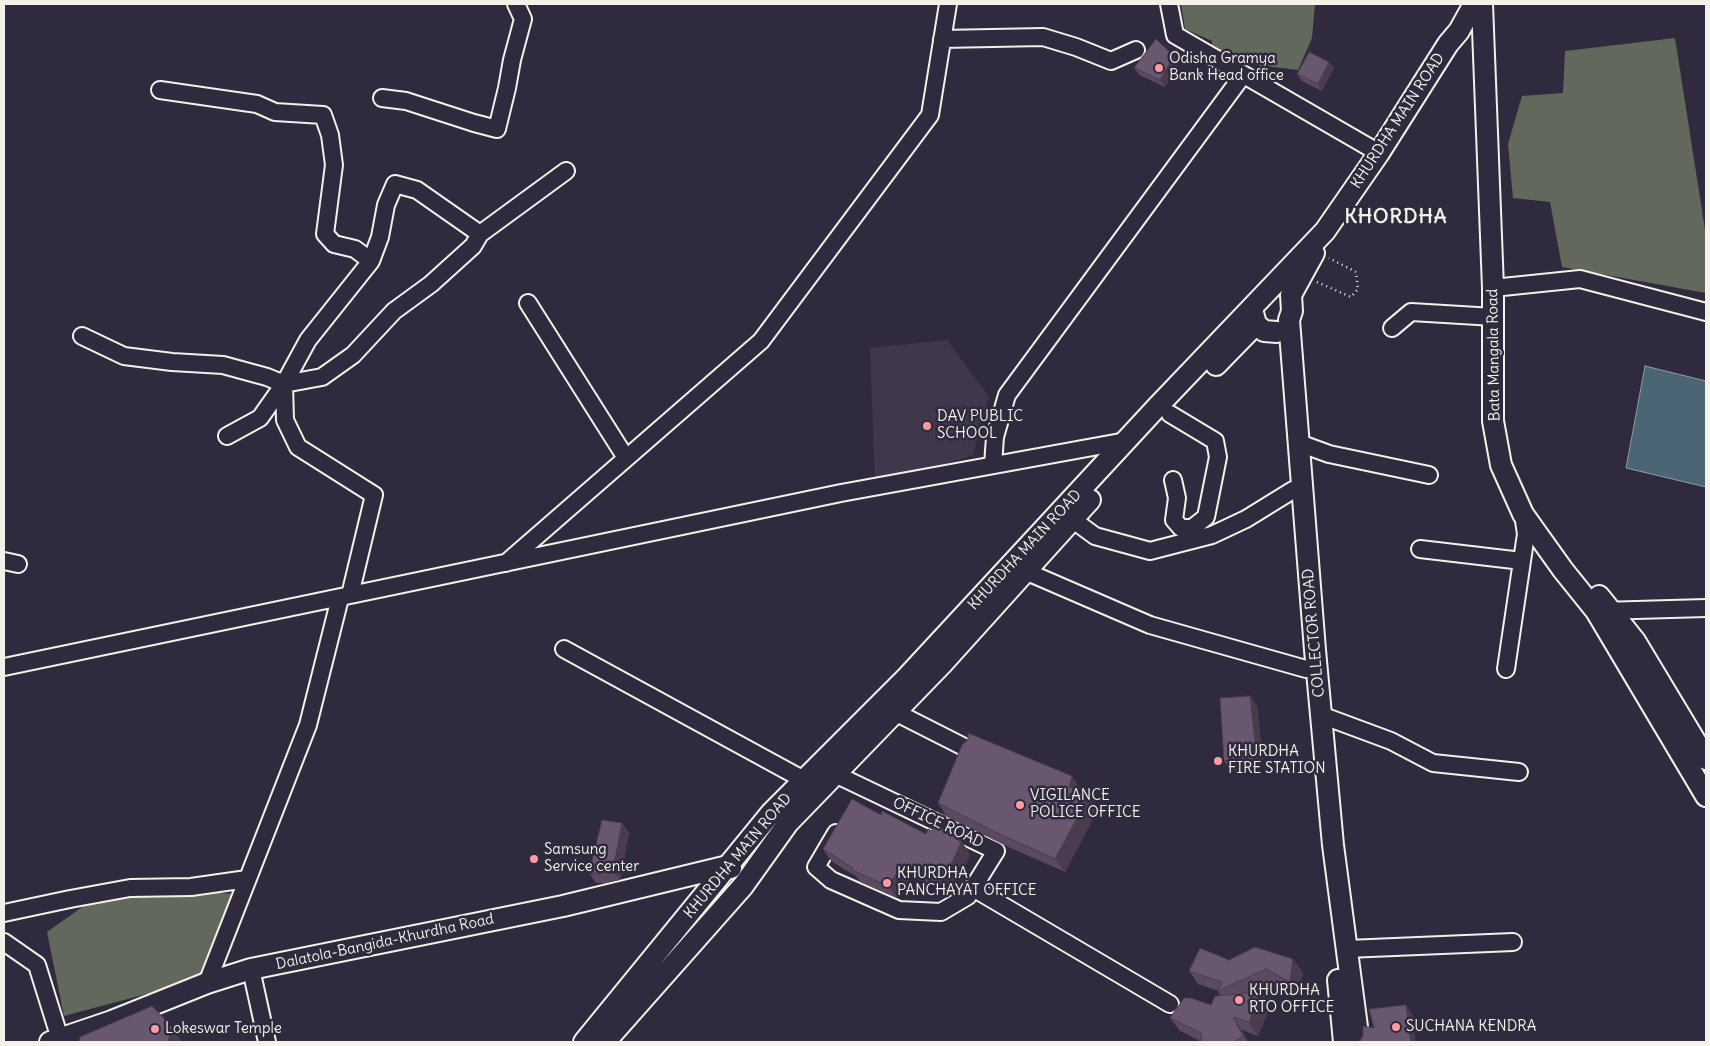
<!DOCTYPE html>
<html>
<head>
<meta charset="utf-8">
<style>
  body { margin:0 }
  #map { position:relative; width:1710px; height:1046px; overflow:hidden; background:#2f2a3d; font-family:Delius,sans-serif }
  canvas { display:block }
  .frame { position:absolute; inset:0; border:5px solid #f4f1e8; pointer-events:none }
</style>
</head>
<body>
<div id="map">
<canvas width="1710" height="1046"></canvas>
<div class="frame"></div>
</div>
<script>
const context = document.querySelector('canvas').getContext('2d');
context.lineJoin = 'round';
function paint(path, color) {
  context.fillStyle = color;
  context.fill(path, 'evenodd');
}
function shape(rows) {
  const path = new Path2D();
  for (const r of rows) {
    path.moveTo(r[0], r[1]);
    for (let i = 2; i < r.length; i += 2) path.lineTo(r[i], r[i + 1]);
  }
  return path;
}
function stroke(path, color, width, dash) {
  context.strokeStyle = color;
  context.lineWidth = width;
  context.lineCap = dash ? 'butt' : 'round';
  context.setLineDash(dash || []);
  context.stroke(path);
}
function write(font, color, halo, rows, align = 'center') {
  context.font = font + ' Delius,sans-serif';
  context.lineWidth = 5;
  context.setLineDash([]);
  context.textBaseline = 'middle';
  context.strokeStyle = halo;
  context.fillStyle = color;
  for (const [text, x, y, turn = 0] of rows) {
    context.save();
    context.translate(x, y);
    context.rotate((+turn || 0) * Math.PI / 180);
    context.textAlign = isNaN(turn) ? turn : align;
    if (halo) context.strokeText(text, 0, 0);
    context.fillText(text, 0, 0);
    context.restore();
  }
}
paint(shape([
  [947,340,989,397,973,455,875,487,870,348]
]), '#40374c');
paint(shape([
  [1181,4,1315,4,1312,38,1298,70,1233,62,1212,56,1212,41,1185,29],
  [1675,38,1706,236,1706,293,1562,267,1550,202,1513,198,1508,144,1522,96,1563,93,1565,51],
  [158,889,237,894,199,980,64,1016,47,932,88,903]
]), '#62695c');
const water = shape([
  [1645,366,1706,381,1706,487,1626,468,1645,366]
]);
paint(water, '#4c6574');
stroke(water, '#8f9da2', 1);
const minor = shape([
  [1169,4,1175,35,1379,153],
  [942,39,1043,37,1076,47,1111,61,1136,50],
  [160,90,257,104,275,112,323,115,330,135,334,165,325,234,334,244,355,249,371,261,308,340,284,384,285,420,298,447,374,495,350,595],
  [382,98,406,101,474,123,497,129,507,88,512,60,523,19,516,4],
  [371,261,380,237,386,205,395,184,417,190,480,234],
  [1493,288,1580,279,1706,312],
  [528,303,626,458],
  [1392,328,1411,312,1494,317],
  [82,336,124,356,172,362,223,365,267,377,284,384],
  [1170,414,1215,441,1218,457,1206,517,1192,528,1181,528,1174,520,1177,498,1173,480],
  [227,436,260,418,284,384,322,377,353,355,394,311,431,284,473,246,480,234,566,171],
  [1299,443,1329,454,1429,475],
  [993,465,995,437,1007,395,1243,75],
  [1072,519,1095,536,1150,551,1212,535,1246,519,1293,490],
  [1420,549,1522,561],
  [4,561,18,564],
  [506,563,761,341,930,115,948,4],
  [1025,571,1150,625,1306,669],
  [1601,611,1706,608],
  [564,649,804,780],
  [4,667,841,493,1126,441],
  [1506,669,1526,534,1523,514],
  [895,712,968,749],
  [1321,715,1391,741,1433,763,1519,772],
  [835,774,996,851,968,896,941,912,899,910,831,880,816,867,836,833],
  [973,888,1170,1004],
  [4,913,70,899,130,888,191,887,247,879],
  [4,942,37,965,61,1042],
  [1347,949,1513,942],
  [251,969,267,1042],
  [207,983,308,725,340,598]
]);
const major = shape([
  [1482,4,1493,288,1493,421,1501,465,1523,514,1563,570,1596,611,1706,796],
  [1314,253,1291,295,1292,311,1289,320,1315,650,1333,845,1359,1042],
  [1253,313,1256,324,1264,331,1277,332],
  [1216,365,1256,324],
  [1599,596,1635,641,1706,759],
  [1338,980,1344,1042],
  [50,1042,112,1021,207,983,251,969,563,906,728,866,731,868],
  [584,1042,771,813,907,677,1157,407,1325,231,1379,153,1448,44,1459,31,1474,4],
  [605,1042,743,886,788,823,942,664,1090,500]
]);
stroke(minor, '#f4f1e8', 20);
stroke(major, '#f4f1e8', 24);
stroke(shape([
  [1317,282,1351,297,1358,289,1356,272,1329,258]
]), '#f4f1e8', 2.5, [1, 4]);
stroke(minor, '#2f2a3d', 16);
stroke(major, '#2f2a3d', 20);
paint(shape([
  [1179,62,1165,87,1139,75,1134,68],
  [1334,68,1322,91,1302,81,1297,74],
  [1250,696,1257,706,1263,760,1258,758,1260,766,1231,771,1224,761],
  [968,740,1072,776,1081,790,1080,792,1089,796,1098,809,1065,872,1004,845,947,817,938,803],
  [881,815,926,834,966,848,966,849,970,855,952,894,912,877,897,898,860,882,857,877,831,861,823,849],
  [622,823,629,833,620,880,606,883,596,883,589,873],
  [1229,960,1303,972,1299,995,1275,982,1251,993,1261,992,1270,1006,1258,1036,1242,1030,1248,1042,1202,1042,1180,1031,1170,1018,1211,1005,1220,995,1218,991,1198,984,1189,971]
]), '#5a4a5f');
paint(shape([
  [1174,56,1179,62,1165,87,1160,80],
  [1329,62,1334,68,1322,91,1318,84],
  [1250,696,1257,706,1263,760,1256,750],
  [1251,748,1258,758,1260,766,1253,756],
  [1072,776,1081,790,1079,800,1069,787],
  [1089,796,1098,809,1065,872,1055,859],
  [622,823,629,833,620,880,613,870],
  [958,836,966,848,966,849,970,855,952,894,944,881],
  [903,864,912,877,897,898,888,886],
  [1293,959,1303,972,1299,995,1290,982],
  [1261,992,1270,1006,1258,1036,1249,1022],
  [1406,1005,1413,1015,1416,1042,1411,1042],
  [1233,1017,1242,1030,1248,1042,1247,1042,1243,1036],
  [172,1027,181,1040,180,1042,168,1042]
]), '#4a3c4e');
const building = shape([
  [1156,39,1174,56,1160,80,1134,68,1156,39],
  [1309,52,1329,62,1318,84,1297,74,1309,52],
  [1250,696,1256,750,1251,748,1253,756,1224,761,1220,698,1250,696],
  [968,733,1072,776,1069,787,1089,796,1055,859,995,832,938,803,962,745,968,740,968,733],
  [852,799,881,815,882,811,926,834,928,829,932,831,936,825,958,836,956,839,961,842,944,881,903,864,888,886,852,870,853,868,823,849,852,799],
  [602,820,622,823,613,870,599,873,589,873,602,820],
  [1255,947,1293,959,1290,982,1266,969,1218,991,1222,982,1189,971,1200,948,1229,960,1255,947],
  [1261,992,1249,1022,1233,1017,1243,1036,1234,1042,1202,1042,1201,1033,1170,1018,1184,998,1191,998,1211,1005,1215,996,1261,992],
  [1406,1005,1411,1042,1360,1042,1360,1040,1363,1036,1363,1026,1374,1028,1369,1009,1406,1005],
  [152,1006,172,1027,168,1042,79,1042,80,1037,152,1006]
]);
paint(building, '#69566f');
stroke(building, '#4a3c4e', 1);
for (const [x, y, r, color] of [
  [1159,68,5,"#ff9aa2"],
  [927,426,5,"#ff9aa2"],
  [1218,761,5,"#ff9aa2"],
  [1020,805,5,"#ff9aa2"],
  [534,859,5,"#ff9aa2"],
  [887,883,5,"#ff9aa2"],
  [1239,1000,5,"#ff9aa2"],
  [1396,1027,5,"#ff9aa2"],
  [155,1029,5,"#ff9aa2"]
]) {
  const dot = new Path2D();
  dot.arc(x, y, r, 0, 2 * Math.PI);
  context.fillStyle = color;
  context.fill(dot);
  stroke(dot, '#2f2a3d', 2);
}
write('15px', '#f4f1e8', '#2f2a3d', [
  ["Odisha Gramya",1169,59],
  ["Bank Head office",1169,76],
  ["DAV PUBLIC",937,417],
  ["SCHOOL",937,434],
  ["KHURDHA",1228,752],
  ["FIRE STATION",1228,769],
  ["VIGILANCE",1030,796],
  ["POLICE OFFICE",1030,813],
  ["Samsung",544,850],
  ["Service center",544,867],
  ["KHURDHA",897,874],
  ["PANCHAYAT OFFICE",897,891],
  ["KHURDHA",1249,991],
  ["RTO OFFICE",1249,1008],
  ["SUCHANA KENDRA",1406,1027],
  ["Lokeswar Temple",165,1029]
], 'left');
write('15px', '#f4f1e8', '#2f2a3d', [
  ["KHURDHA MAIN ROAD",1398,121,-57],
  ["Bata Mangala Road",1494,355,-91],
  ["KHURDHA MAIN ROAD",1025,550,-47],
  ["COLLECTOR ROAD",1314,633,-95],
  ["OFFICE ROAD",938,823,25],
  ["KHURDHA MAIN ROAD",738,856,-50],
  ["Dalatola-Bangida-Khurdha Road",385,942,-12]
]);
context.letterSpacing = '1px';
write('bold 20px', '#f4f1e8', '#2f2a3d', [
  ["KHORDHA",1396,217]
]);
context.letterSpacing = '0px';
</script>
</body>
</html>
